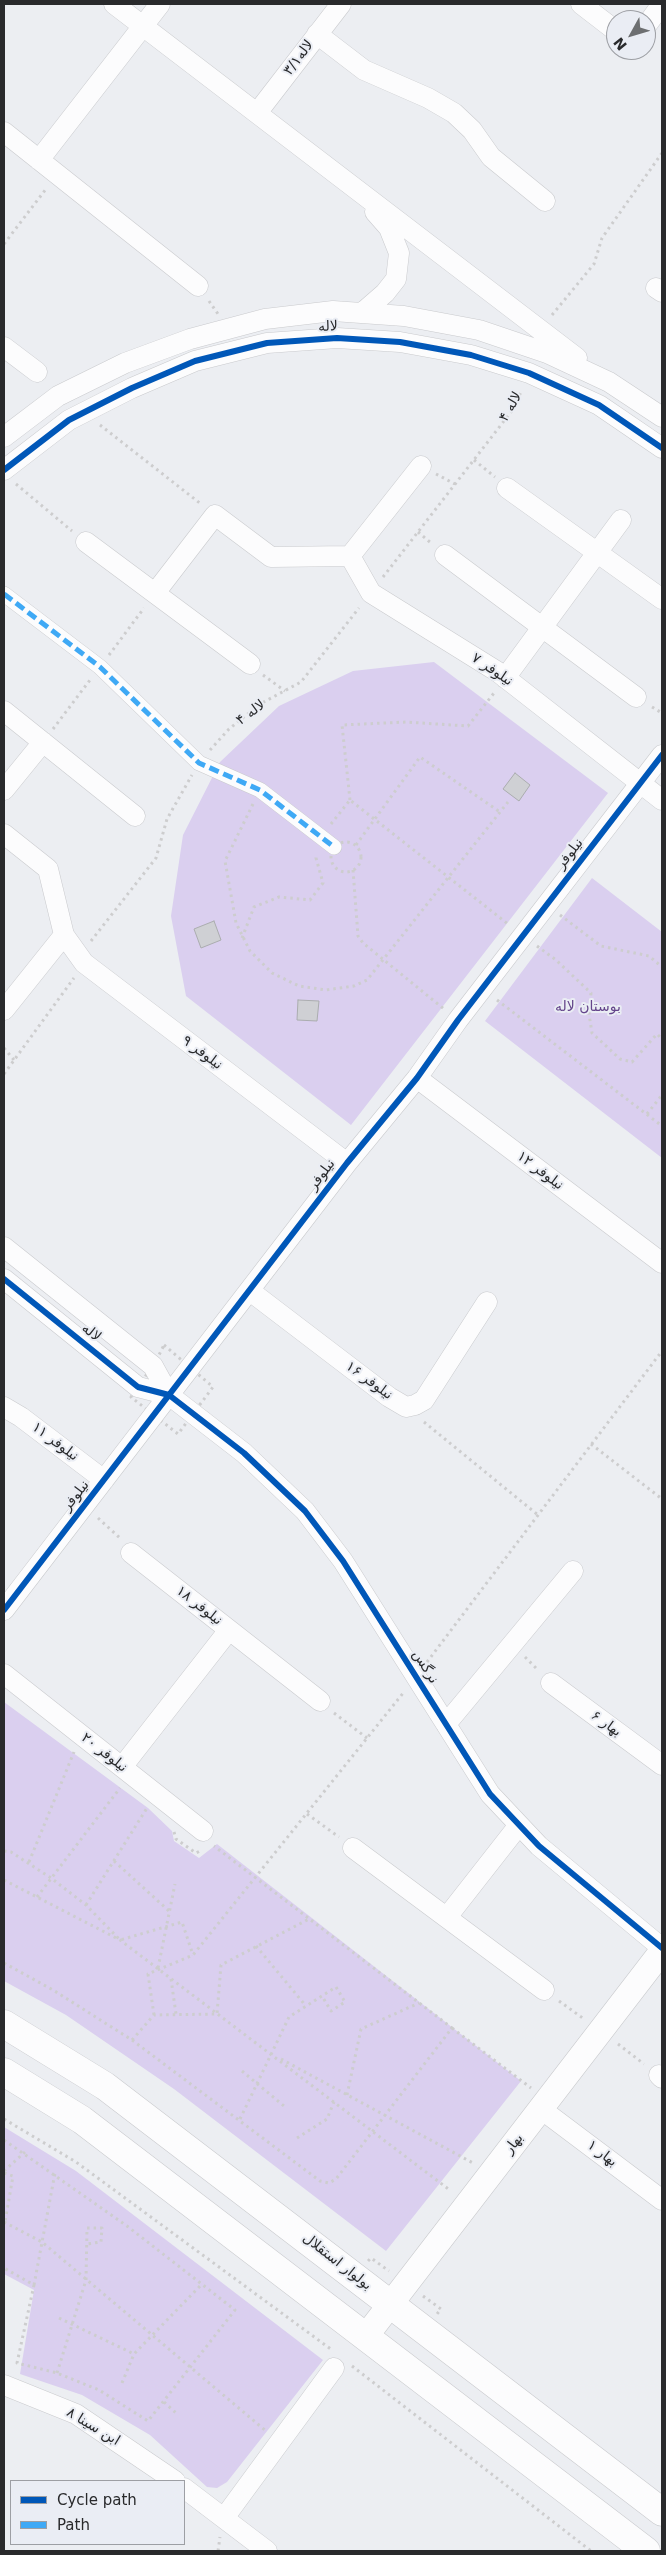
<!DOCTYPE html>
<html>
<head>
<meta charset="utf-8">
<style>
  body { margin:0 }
  #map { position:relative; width:666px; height:2555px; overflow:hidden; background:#eceef2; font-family:"DejaVu Sans",sans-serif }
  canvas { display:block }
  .frame { position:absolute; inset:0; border:5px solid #292a2c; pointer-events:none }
  .legend { position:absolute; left:10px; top:2480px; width:175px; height:65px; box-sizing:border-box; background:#eaedf4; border:1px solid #9d9fa4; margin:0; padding:6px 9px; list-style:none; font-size:15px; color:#292a2c }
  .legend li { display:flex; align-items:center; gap:10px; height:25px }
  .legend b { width:25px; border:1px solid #9d9fa4 }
  .north { position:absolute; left:606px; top:10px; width:50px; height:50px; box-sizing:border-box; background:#eaedf4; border:1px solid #9d9fa4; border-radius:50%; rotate:231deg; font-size:14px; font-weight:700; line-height:20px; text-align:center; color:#292a2c }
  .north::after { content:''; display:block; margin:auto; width:18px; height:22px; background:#6d6f71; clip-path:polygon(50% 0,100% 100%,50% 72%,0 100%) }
</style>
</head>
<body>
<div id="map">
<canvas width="666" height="2555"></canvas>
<div class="frame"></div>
<ul class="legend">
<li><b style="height:6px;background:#0057b8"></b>Cycle path</li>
<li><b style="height:6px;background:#3fa9f5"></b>Path</li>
</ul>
<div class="north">N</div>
</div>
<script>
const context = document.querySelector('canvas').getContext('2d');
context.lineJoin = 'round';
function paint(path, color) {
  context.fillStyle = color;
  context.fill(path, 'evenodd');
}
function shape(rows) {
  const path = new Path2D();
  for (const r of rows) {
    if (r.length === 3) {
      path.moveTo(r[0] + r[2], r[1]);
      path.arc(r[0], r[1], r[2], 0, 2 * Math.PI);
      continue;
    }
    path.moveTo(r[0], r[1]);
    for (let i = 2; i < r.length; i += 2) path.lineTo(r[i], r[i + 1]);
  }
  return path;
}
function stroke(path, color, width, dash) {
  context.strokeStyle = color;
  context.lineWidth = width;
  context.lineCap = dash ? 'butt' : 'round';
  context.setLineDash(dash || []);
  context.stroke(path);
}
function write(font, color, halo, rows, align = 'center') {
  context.font = font + ' "DejaVu Sans",Cairo,sans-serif';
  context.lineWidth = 4;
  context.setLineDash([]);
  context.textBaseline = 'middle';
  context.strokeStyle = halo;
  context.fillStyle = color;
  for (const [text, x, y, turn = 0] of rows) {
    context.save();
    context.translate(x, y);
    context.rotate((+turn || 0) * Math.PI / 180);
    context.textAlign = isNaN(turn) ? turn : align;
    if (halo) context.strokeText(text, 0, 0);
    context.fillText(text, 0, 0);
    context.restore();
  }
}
paint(shape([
  [434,662,608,793,351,1125,186,996,171,916,183,835,220,762,279,706,353,671],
  [592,878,662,932,662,1158,485,1021],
  [4,1702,148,1808,172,1831,174,1841,199,1858,217,1844,521,2081,386,2251,174,2089,66,2015,4,1981],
  [4,2127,76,2171,323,2360,227,2482,217,2488,207,2487,150,2435,82,2395,20,2374,34,2290,4,2274]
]), '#dacfef');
const building = shape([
  [515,773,530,785,519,801,503,789,515,773],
  [214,921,221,940,201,948,194,929,214,921],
  [298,1000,319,1001,317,1021,297,1020,298,1000]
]);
paint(building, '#cfd0d4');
stroke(building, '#abadaf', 1);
const pedestrian = shape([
  [4,594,100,667,199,763,260,790,334,847]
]);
const minor = shape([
  [114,4,577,358],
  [581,4,616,31],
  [646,26,662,4],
  [317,34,364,70,428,98,454,113,472,130,491,157,545,201],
  [257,113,341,4],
  [4,132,198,286],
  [39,160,160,4],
  [656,288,662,292],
  [362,313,385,293,396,279,399,253,389,228,375,212],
  [4,347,37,372],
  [4,437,58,396,125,363,190,339,265,319,333,311,404,316,479,330,547,353,609,382,662,417],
  [4,470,69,420,132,388,195,361,267,343,337,338,400,342,471,355,529,373,599,405,662,448],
  [507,488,662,599],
  [86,542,250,664],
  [445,555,636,697],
  [350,556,371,593,498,672,662,800],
  [155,593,215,515,271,557,350,556,421,466],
  [505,678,621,520],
  [4,711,135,816],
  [4,790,43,742],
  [4,834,48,869,64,935,84,963,347,1163],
  [4,1010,64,935],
  [417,1078,662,1263],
  [4,1247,153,1366,169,1395],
  [4,1279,138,1387,169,1395,244,1453,305,1511,343,1561,490,1794,539,1846,662,1948],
  [250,1291,389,1397,406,1407,415,1405,424,1400,487,1302],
  [4,1407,21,1417,104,1480],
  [131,1553,320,1701],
  [4,1610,347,1163,417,1078,458,1020,662,755],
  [4,1674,203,1831],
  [551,1683,662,1765],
  [446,1724,573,1571],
  [122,1767,229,1630],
  [353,1848,544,1990],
  [447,1917,519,1825],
  [659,2075,662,2078],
  [541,2109,662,2200],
  [4,2385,76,2414,175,2481],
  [184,2488,267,2551],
  [224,2518,334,2368]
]);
const tertiary = shape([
  [366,2336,662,1951]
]);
const secondary = shape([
  [4,2024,105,2086,662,2512],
  [4,2072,82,2120,646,2551]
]);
stroke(pedestrian, '#c9cacd', 16);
stroke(minor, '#c9cacd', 21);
stroke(tertiary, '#c9cacd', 26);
stroke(secondary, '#c9cacd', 29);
stroke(shape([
  [4,244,46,189],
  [209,301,218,314],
  [552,315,594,264,602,238,662,153],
  [100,425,201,504],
  [474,460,495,477],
  [436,474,455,484],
  [16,484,72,531],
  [418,532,431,543],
  [383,577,511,412,522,390],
  [109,655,144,608],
  [263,675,285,691],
  [652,707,662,713],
  [53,729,90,680],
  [210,750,229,729,260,704,301,682,359,608],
  [350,800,342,725,406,722,468,726,494,693],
  [253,804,225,861,236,923,250,951,272,973,299,986,326,990,354,986,367,980,508,802],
  [331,824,350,800,508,924],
  [346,857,15],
  [356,845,420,757,500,812],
  [353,870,358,936,363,943,444,1009],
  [560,915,601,946,649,956,662,967],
  [242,938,254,907,279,897,310,900,323,883,316,858,317,854],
  [91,941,156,858,167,819,192,775],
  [537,946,556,960,591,993,589,1014,592,1033,620,1059,632,1062,657,1034,662,1039],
  [497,1000,662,1126],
  [4,1048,14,1060],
  [4,1074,74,978],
  [647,1114,662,1095],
  [164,1345,213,1387,178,1434,131,1397,156,1361,164,1345],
  [424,1422,538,1515],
  [591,1444,662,1499],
  [98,1518,121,1539],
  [525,1657,538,1670],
  [427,1662,662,1351],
  [334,1713,367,1738],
  [307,1814,339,1837],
  [174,1832,176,1839,196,1853,202,1850],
  [4,1851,11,1852,51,1878,86,1905,120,1940,182,1922,193,1955],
  [114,1861,169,1911],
  [29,1862,74,1752],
  [4,1880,120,1940,451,2191],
  [37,1897,120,1788],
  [86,1905,147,1808],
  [256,1946,306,2006],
  [4,1963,53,1990,132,2040,320,2181,329,2183,336,2179,452,2028,214,1846],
  [158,1968,175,1884],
  [171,1979,176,2014],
  [559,2001,584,2019],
  [154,2015,148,1974,193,1955,404,1692],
  [452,2028,531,2088],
  [132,2040,154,2015,217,2014,221,1965,309,1919],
  [618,2044,644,2064],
  [281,2059,473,2163],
  [242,2071,284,2106],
  [347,2095,361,2029,419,2003],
  [4,2119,76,2162,332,2350],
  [240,2119,289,2017,336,1987,345,2002,331,2011,322,1996],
  [297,2138,327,2119,334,2102],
  [4,2140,127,2226,235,2310,148,2421,99,2390,57,2373,17,2363,34,2285,4,2268],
  [4,2171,25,2152],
  [4,2173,13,2176,5,2222],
  [4,2222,42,2242,266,2431],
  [368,2261,371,2258,389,2271],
  [34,2285,55,2173],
  [423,2296,441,2309,437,2314],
  [59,2318,134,2354],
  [352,2366,591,2551],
  [57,2373,86,2280,87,2228,102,2228,101,2242,87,2244],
  [122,2383,134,2354,202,2284],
  [164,2402,176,2413],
  [218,2551,220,2537]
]), '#cdcdce', 3, [2.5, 4]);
stroke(pedestrian, '#fcfcfd', 15);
stroke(minor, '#fcfcfd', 20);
stroke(tertiary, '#fcfcfd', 25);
stroke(secondary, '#fcfcfd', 28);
stroke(shape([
  [4,594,100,667,199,763,260,790,334,847]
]), '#3fa9f5', 5, [10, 5]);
stroke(shape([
  [4,470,69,420,132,388,195,361,267,343,337,338,400,342,471,355,529,373,599,405,662,448],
  [4,1279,138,1387,169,1395,244,1453,305,1511,343,1561,490,1794,539,1846,662,1948],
  [4,1610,347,1163,417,1078,458,1020,662,755]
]), '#0057b8', 6);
write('14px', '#292a2c', '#eaedf4', [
  ["لاله۳/۱",299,58,-53],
  ["لاله",328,327,-2],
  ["لاله ۴",511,407,-60],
  ["نیلوفر ۷",492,670,34],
  ["لاله ۴",251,713,-36],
  ["نیلوفر",570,854,-52],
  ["نیلوفر ۹",202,1053,37],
  ["نیلوفر ۱۲",540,1171,37],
  ["نیلوفر",322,1175,-53],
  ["لاله",91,1333,39],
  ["نیلوفر ۱۶",369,1381,36],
  ["نیلوفر ۱۱",55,1442,37],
  ["نیلوفر",76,1496,-52],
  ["نیلوفر ۱۸",199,1606,38],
  ["نرگس",425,1667,58],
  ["بهار ۶",606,1724,36],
  ["نیلوفر ۲۰",104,1753,38],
  ["بهار",514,2144,-52],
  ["بهار ۱",602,2154,37],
  ["بولوار استقلال",337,2262,38],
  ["ابن سینا ۸",93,2427,31]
]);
write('14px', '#64458b', '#eaedf4', [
  ["بوستان لاله",588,1007]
]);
</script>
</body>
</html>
